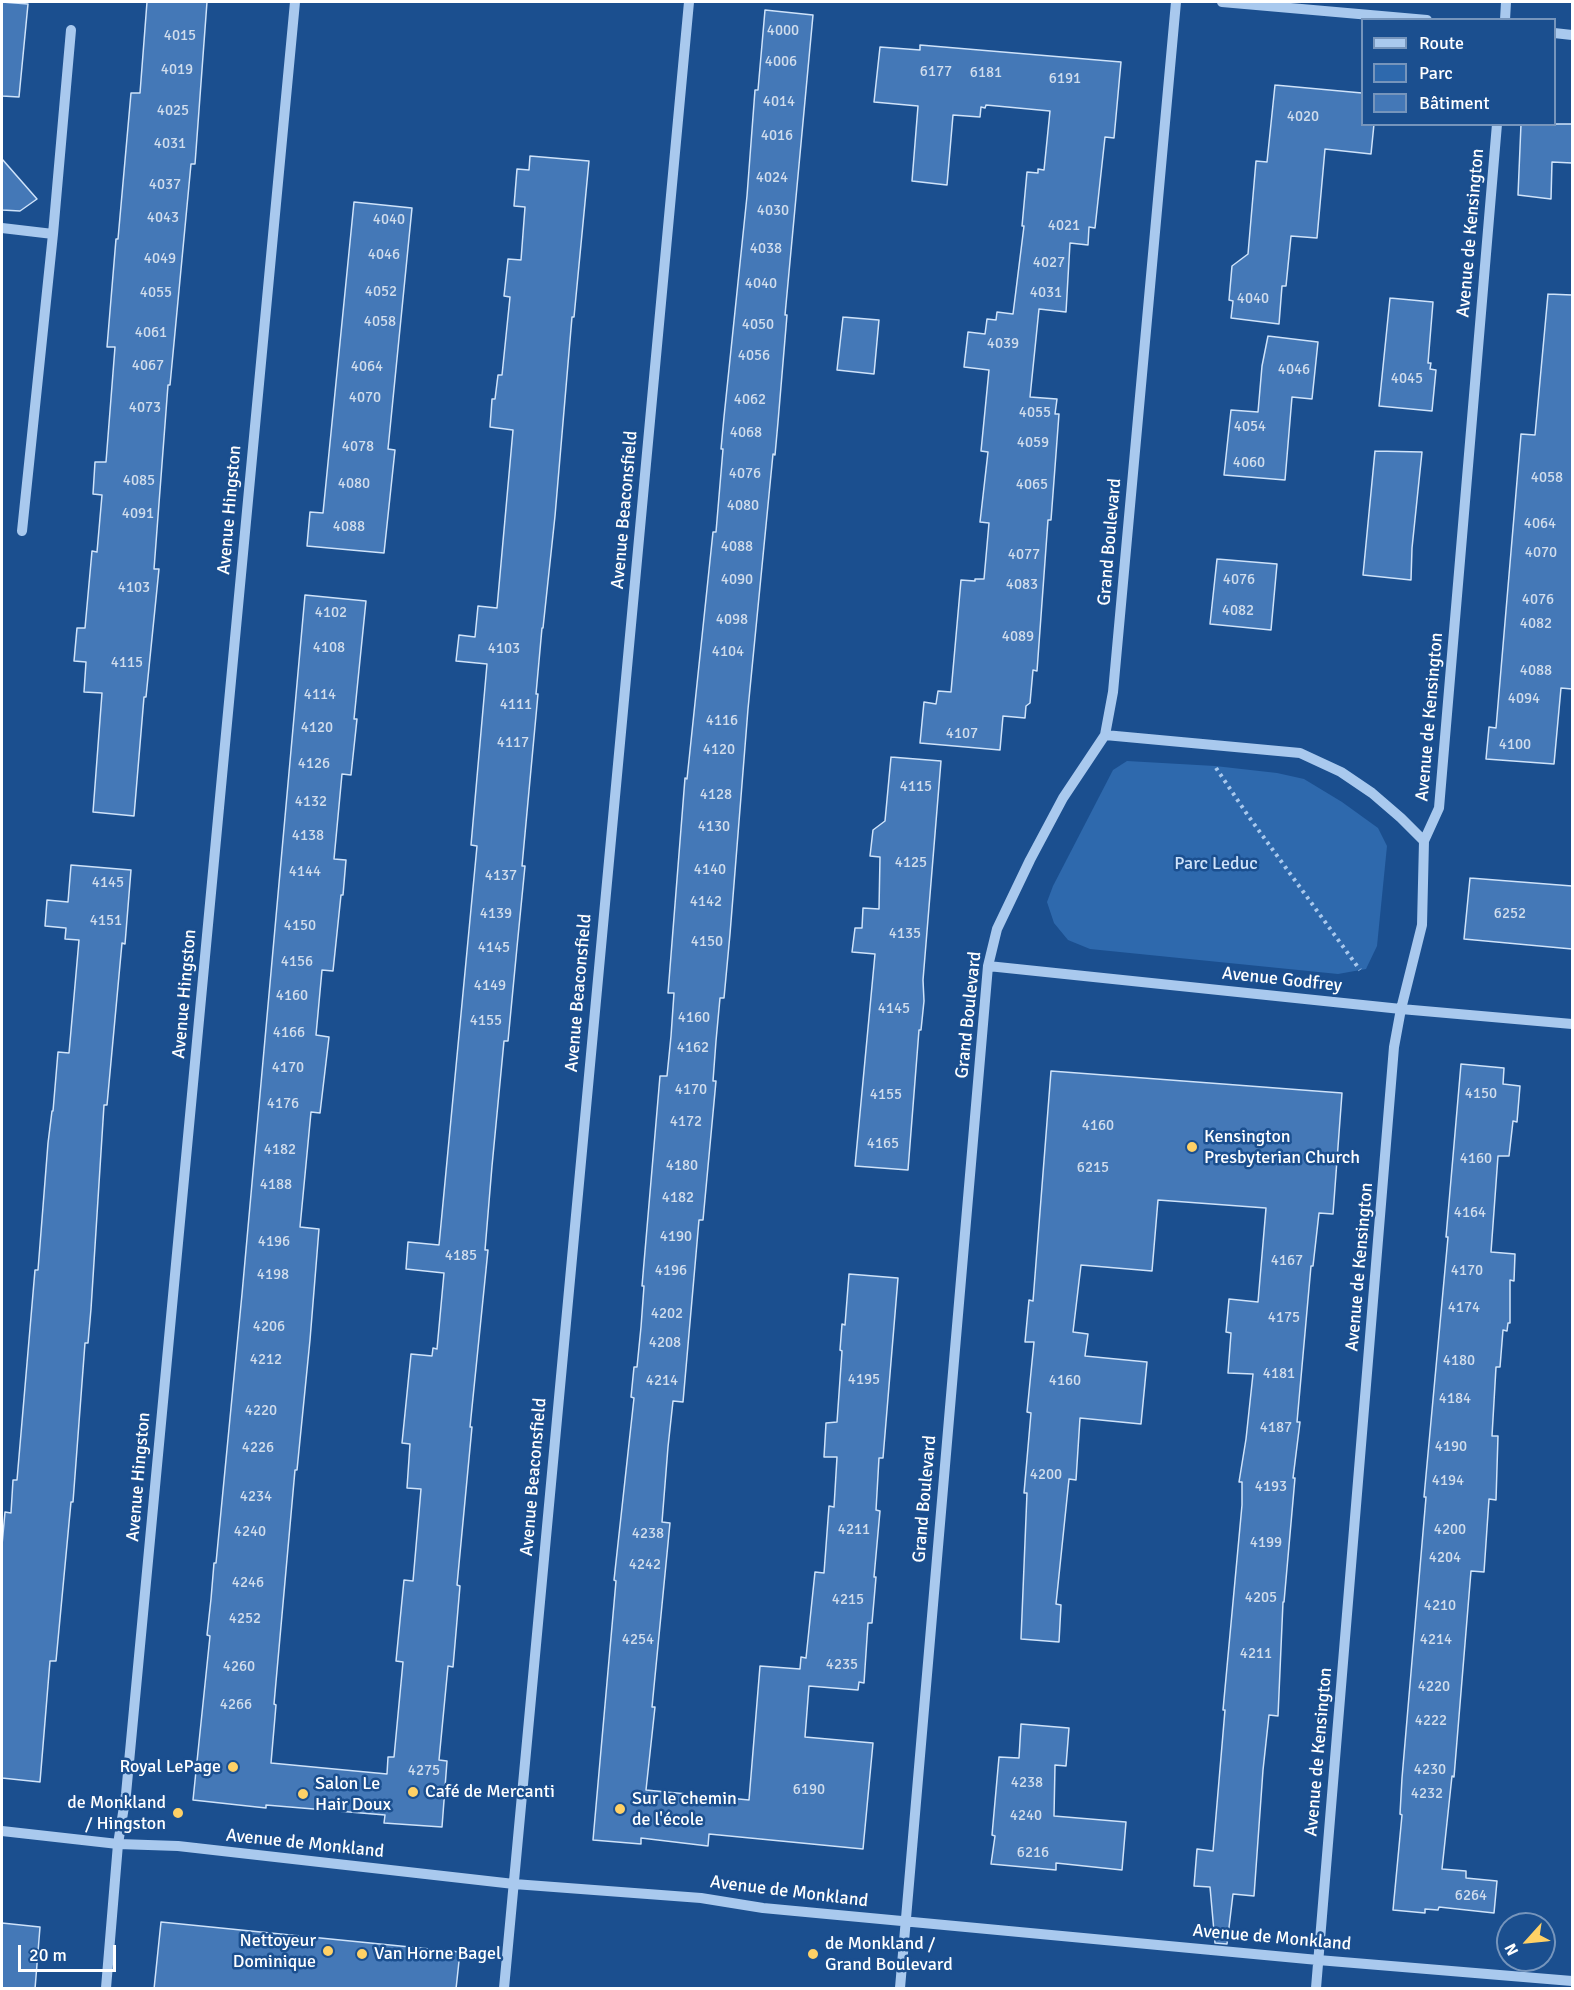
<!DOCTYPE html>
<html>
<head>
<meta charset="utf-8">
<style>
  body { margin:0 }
  #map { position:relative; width:1574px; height:1990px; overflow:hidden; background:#1b4f8f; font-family:Signika,sans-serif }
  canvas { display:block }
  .frame { position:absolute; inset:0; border:3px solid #fff; pointer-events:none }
  .legend { position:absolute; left:1361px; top:18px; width:195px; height:108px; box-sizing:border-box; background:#1b4f8f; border:2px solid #7695bc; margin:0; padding:8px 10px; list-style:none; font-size:18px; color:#fff }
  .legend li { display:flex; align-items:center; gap:12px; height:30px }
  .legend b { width:30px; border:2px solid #7695bc }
  .north { position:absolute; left:1496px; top:1912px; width:60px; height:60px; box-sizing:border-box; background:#1b4f8f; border:2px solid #7695bc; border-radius:50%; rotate:243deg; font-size:16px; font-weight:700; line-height:24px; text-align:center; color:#fff }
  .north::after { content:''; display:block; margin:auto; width:21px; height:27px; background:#ffd166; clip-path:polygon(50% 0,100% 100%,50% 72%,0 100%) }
  .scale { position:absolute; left:18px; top:1945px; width:98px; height:27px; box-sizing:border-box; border:3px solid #fff; border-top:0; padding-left:8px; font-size:18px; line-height:21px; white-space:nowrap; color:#fff; -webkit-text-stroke:4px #1b4f8f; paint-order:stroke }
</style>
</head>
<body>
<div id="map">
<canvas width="1574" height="1990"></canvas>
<div class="frame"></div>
<ul class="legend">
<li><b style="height:8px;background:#a9c9ee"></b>Route</li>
<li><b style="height:16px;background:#2e69ad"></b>Parc</li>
<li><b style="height:16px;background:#4478b7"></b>Bâtiment</li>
</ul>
<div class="north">N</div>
<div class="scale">20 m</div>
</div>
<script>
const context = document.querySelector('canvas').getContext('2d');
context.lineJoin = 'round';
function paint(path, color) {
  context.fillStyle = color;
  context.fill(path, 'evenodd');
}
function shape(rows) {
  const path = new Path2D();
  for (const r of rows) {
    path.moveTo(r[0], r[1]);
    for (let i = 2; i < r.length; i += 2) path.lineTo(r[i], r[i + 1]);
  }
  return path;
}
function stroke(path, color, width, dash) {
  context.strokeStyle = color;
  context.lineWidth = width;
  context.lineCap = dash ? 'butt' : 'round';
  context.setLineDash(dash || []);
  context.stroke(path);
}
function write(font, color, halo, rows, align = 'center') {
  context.font = font + ' Signika,sans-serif';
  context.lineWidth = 5;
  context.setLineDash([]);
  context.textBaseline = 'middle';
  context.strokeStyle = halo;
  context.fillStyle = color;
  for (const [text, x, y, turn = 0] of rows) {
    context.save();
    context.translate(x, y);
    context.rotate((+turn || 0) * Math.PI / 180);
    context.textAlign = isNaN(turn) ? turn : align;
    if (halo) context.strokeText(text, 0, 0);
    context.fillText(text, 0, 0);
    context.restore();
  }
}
paint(shape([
  [1127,761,1215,766,1277,773,1304,779,1342,802,1378,828,1387,846,1377,946,1366,969,1338,974,1090,949,1068,940,1054,923,1047,902,1053,886,1113,770]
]), '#2e69ad');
const building = shape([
  [2,2,28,4,19,97,2,96,2,2],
  [147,2,207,2,195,164,191,164,170,385,168,385,154,569,159,569,146,697,144,697,134,816,93,812,102,693,84,692,86,662,74,661,77,628,85,628,92,551,97,552,102,495,93,494,95,462,106,462,115,347,107,347,116,239,118,239,131,93,140,93,147,2],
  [765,10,813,15,785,315,787,315,778,422,775,455,773,454,748,709,730,934,724,998,720,998,716,1041,713,1081,716,1081,703,1220,699,1220,683,1402,673,1401,668,1447,662,1522,670,1523,652,1707,655,1707,646,1790,749,1800,760,1666,800,1669,801,1657,806,1658,815,1572,824,1573,829,1506,834,1507,837,1457,824,1457,826,1423,837,1422,842,1351,840,1350,842,1324,845,1325,849,1274,898,1278,883,1458,879,1458,876,1510,880,1511,874,1577,876,1577,872,1623,868,1623,864,1683,859,1682,858,1690,809,1686,805,1737,873,1743,863,1849,709,1834,708,1846,641,1838,641,1844,593,1840,616,1581,614,1580,634,1398,631,1397,634,1367,637,1367,641,1327,644,1286,642,1286,660,1076,667,1076,671,1036,674,993,668,993,685,778,687,779,713,532,716,532,723,449,721,449,724,417,747,196,755,90,758,90,765,10],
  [920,45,1121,62,1114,138,1105,137,1095,228,1089,227,1088,245,1070,243,1066,312,1039,309,1030,397,1057,399,1055,414,1059,414,1051,520,1048,520,1037,671,1033,670,1030,703,1026,706,1025,718,1003,716,1000,750,920,743,924,702,936,704,938,691,951,692,961,580,975,581,975,579,984,579,989,523,980,522,988,452,981,451,989,370,964,367,968,332,985,334,987,319,996,320,997,312,1013,314,1024,226,1022,226,1027,172,1038,173,1038,169,1044,170,1050,111,986,105,985,108,981,107,980,117,953,115,947,185,912,181,918,106,874,102,880,47,920,50,920,45],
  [1275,85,1362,93,1362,124,1374,124,1371,154,1325,149,1317,238,1291,236,1286,286,1282,286,1279,324,1231,318,1233,301,1229,300,1232,266,1248,254,1256,161,1267,162,1275,85],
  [1521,124,1572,124,1572,163,1552,162,1551,199,1518,195,1521,124],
  [530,156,589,161,574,317,572,317,555,516,543,628,542,628,536,694,538,694,522,866,525,866,517,947,508,1041,504,1041,492,1166,485,1250,488,1250,470,1427,472,1427,457,1585,460,1586,453,1667,448,1666,439,1760,447,1761,442,1827,384,1823,385,1815,266,1805,266,1808,193,1800,210,1636,207,1635,211,1599,214,1563,216,1563,242,1294,305,595,366,601,354,719,357,719,351,775,342,774,334,859,346,860,343,895,341,895,333,971,322,970,316,1035,329,1037,320,1113,311,1112,300,1227,319,1229,310,1340,297,1470,295,1470,274,1704,276,1705,271,1763,387,1774,388,1757,394,1757,403,1662,396,1661,404,1580,413,1581,421,1489,407,1488,410,1444,402,1443,411,1354,432,1356,433,1348,437,1349,444,1273,406,1269,408,1242,439,1245,477,846,471,845,487,664,456,661,459,635,475,637,478,606,497,608,513,430,490,427,492,399,495,399,498,375,502,375,510,297,504,296,508,259,521,260,525,207,514,206,517,169,529,170,530,156],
  [2,159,37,199,20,211,2,210,2,159],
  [354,202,412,208,388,449,395,450,384,553,307,546,310,512,323,513,354,202],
  [1548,294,1572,295,1572,689,1561,688,1554,764,1486,759,1489,727,1496,728,1521,434,1535,435,1548,294],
  [1390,298,1433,302,1428,363,1431,363,1430,369,1436,370,1432,411,1379,406,1390,298],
  [843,317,879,320,874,374,837,370,843,317],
  [1268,336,1318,342,1312,399,1292,397,1285,480,1224,475,1231,410,1258,412,1262,366,1268,336],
  [1375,451,1422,452,1412,548,1411,580,1363,575,1375,451],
  [1217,559,1277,564,1271,630,1210,624,1217,559],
  [891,757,941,761,923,980,924,1001,921,1030,919,1030,908,1170,855,1166,875,954,852,952,855,928,862,928,863,908,879,909,880,857,870,856,873,830,885,821,891,757],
  [71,865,131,870,125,944,122,943,107,1105,104,1105,91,1309,88,1343,85,1343,73,1502,71,1502,56,1661,50,1661,40,1782,2,1778,2,1545,5,1512,11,1513,13,1480,17,1480,35,1270,38,1270,48,1143,52,1111,53,1111,58,1052,69,1053,79,940,65,939,66,928,45,926,47,900,68,902,71,865],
  [1470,878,1572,886,1572,949,1464,939,1470,878],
  [1461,1064,1504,1068,1503,1084,1520,1086,1517,1122,1513,1121,1509,1156,1498,1156,1491,1252,1515,1254,1514,1281,1510,1280,1510,1323,1508,1323,1507,1331,1503,1330,1500,1367,1496,1367,1492,1436,1498,1436,1496,1500,1489,1499,1484,1572,1471,1571,1454,1777,1452,1776,1442,1869,1466,1871,1466,1878,1497,1881,1494,1913,1439,1907,1438,1910,1425,1909,1425,1913,1393,1910,1402,1815,1400,1814,1402,1778,1426,1497,1424,1497,1448,1237,1446,1237,1461,1064],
  [1051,1071,1342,1093,1333,1214,1319,1213,1313,1266,1311,1266,1297,1422,1300,1422,1293,1478,1295,1478,1284,1602,1283,1602,1278,1716,1269,1715,1263,1770,1254,1896,1233,1894,1227,1944,1215,1943,1210,1887,1194,1886,1197,1849,1213,1851,1225,1710,1223,1710,1242,1505,1242,1482,1239,1482,1246,1439,1253,1374,1228,1373,1231,1333,1226,1332,1229,1299,1258,1302,1266,1208,1158,1200,1152,1271,1081,1265,1073,1332,1088,1334,1085,1356,1147,1362,1141,1424,1080,1418,1076,1480,1069,1479,1056,1604,1061,1605,1059,1642,1021,1639,1027,1493,1024,1493,1031,1413,1027,1412,1034,1342,1025,1342,1029,1300,1033,1301,1051,1071],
  [1021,1724,1069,1728,1066,1766,1055,1765,1054,1816,1126,1822,1122,1870,1056,1863,1056,1870,991,1864,995,1836,992,1835,999,1757,1019,1758,1021,1724],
  [161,1922,460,1952,456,1989,154,1989,161,1922],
  [2,1923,40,1927,35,1989,2,1989,2,1923]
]);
paint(building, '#4478b7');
stroke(building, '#cfe3fa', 1.5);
stroke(shape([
  [1216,768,1249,817,1360,970]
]), '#a9c9ee', 4, [3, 4.5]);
stroke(shape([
  [1222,2,1427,20],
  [1505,20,1506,2],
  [1554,33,1572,35],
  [2,228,53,234,22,531],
  [53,234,71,30],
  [1105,735,1300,753,1341,772,1372,793,1401,818,1424,841],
  [988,966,1401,1009,1572,1024],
  [2,1831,118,1844,178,1846,514,1884,701,1898,763,1908,1318,1960,1572,1981],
  [106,1988,118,1844,126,1794,295,2],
  [504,1988,689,2],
  [900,1988,988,966,997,929,1030,860,1063,798,1105,735,1113,692,1176,2],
  [1316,1988,1394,1047,1401,1009,1422,925,1424,841,1439,808,1497,124]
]), '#a9c9ee', 10);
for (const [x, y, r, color] of [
  [1192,1147,6,"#ffd166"],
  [233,1767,6,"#ffd166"],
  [413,1792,6,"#ffd166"],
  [303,1794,6,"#ffd166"],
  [620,1809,6,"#ffd166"],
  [178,1813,6,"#ffd166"],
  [328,1951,6,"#ffd166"],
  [362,1954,6,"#ffd166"],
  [813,1954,6,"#ffd166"]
]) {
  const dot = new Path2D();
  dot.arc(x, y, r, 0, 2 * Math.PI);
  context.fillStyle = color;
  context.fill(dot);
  stroke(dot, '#1b4f8f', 2);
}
write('15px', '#d0dded', null, [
  ["4000",783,31],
  ["4015",180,36],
  ["4006",781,62],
  ["4019",177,70],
  ["6177",936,72],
  ["6181",986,73],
  ["6191",1065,79],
  ["4014",779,102],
  ["4025",173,111],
  ["4020",1303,117],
  ["4016",777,136],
  ["4031",170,144],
  ["4024",772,178],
  ["4037",165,185],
  ["4030",773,211],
  ["4043",163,218],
  ["4040",389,220],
  ["4021",1064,226],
  ["4038",766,249],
  ["4046",384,255],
  ["4049",160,259],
  ["4027",1049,263],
  ["4040",761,284],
  ["4052",381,292],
  ["4055",156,293],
  ["4031",1046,293],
  ["4040",1253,299],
  ["4058",380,322],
  ["4050",758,325],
  ["4061",151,333],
  ["4039",1003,344],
  ["4056",754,356],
  ["4067",148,366],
  ["4064",367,367],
  ["4046",1294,370],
  ["4045",1407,379],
  ["4070",365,398],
  ["4062",750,400],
  ["4073",145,408],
  ["4055",1035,413],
  ["4054",1250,427],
  ["4068",746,433],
  ["4059",1033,443],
  ["4078",358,447],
  ["4060",1249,463],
  ["4076",745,474],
  ["4058",1547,478],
  ["4085",139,481],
  ["4080",354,484],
  ["4065",1032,485],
  ["4080",743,506],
  ["4091",138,514],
  ["4064",1540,524],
  ["4088",349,527],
  ["4088",737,547],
  ["4070",1541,553],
  ["4077",1024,555],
  ["4090",737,580],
  ["4076",1239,580],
  ["4083",1022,585],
  ["4103",134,588],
  ["4076",1538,600],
  ["4082",1238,611],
  ["4102",331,613],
  ["4098",732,620],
  ["4082",1536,624],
  ["4089",1018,637],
  ["4108",329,648],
  ["4103",504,649],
  ["4104",728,652],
  ["4115",127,663],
  ["4088",1536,671],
  ["4114",320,695],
  ["4094",1524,699],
  ["4111",516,705],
  ["4116",722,721],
  ["4120",317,728],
  ["4107",962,734],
  ["4117",513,743],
  ["4100",1515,745],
  ["4120",719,750],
  ["4126",314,764],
  ["4115",916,787],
  ["4128",716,795],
  ["4132",311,802],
  ["4130",714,827],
  ["4138",308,836],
  ["4125",911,863],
  ["4140",710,870],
  ["4144",305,872],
  ["4137",501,876],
  ["4145",108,883],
  ["4142",706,902],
  ["4139",496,914],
  ["6252",1510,914],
  ["4151",106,921],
  ["4150",300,926],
  ["4135",905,934],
  ["4150",707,942],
  ["4145",494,948],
  ["4156",297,962],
  ["4149",490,986],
  ["4160",292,996],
  ["4145",894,1009],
  ["4160",694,1018],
  ["4155",486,1021],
  ["4166",289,1033],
  ["4162",693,1048],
  ["4170",288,1068],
  ["4170",691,1090],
  ["4150",1481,1094],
  ["4155",886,1095],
  ["4176",283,1104],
  ["4172",686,1122],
  ["4160",1098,1126],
  ["4165",883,1144],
  ["4182",280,1150],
  ["4160",1476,1159],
  ["4180",682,1166],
  ["6215",1093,1168],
  ["4188",276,1185],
  ["4182",678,1198],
  ["4164",1470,1213],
  ["4190",676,1237],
  ["4196",274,1242],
  ["4185",461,1256],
  ["4167",1287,1261],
  ["4196",671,1271],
  ["4170",1467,1271],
  ["4198",273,1275],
  ["4174",1464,1308],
  ["4202",667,1314],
  ["4175",1284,1318],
  ["4206",269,1327],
  ["4208",665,1343],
  ["4212",266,1360],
  ["4180",1459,1361],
  ["4181",1279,1374],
  ["4195",864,1380],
  ["4214",662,1381],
  ["4160",1065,1381],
  ["4184",1455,1399],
  ["4220",261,1411],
  ["4187",1276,1428],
  ["4190",1451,1447],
  ["4226",258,1448],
  ["4200",1046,1475],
  ["4194",1448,1481],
  ["4193",1271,1487],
  ["4234",256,1497],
  ["4211",854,1530],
  ["4200",1450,1530],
  ["4240",250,1532],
  ["4238",648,1534],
  ["4199",1266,1543],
  ["4204",1445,1558],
  ["4242",645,1565],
  ["4246",248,1583],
  ["4205",1261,1598],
  ["4215",848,1600],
  ["4210",1440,1606],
  ["4252",245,1619],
  ["4254",638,1640],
  ["4214",1436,1640],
  ["4211",1256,1654],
  ["4235",842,1665],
  ["4260",239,1667],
  ["4220",1434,1687],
  ["4266",236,1705],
  ["4222",1431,1721],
  ["4230",1430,1770],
  ["4275",424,1771],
  ["4238",1027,1783],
  ["6190",809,1790],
  ["4232",1427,1794],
  ["4240",1026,1816],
  ["6216",1033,1853],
  ["6264",1471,1896]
]);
write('18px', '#fff', '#1b4f8f', [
  ["Avenue de Kensington",1471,233,-85],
  ["Avenue Hingston",230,510,-85],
  ["Avenue Beaconsfield",625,510,-85],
  ["Grand Boulevard",1110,542,-85],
  ["Avenue de Kensington",1430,717,-85],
  ["Avenue Godfrey",1282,980,6],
  ["Avenue Beaconsfield",579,993,-85],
  ["Avenue Hingston",185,994,-85],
  ["Grand Boulevard",969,1015,-84],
  ["Avenue de Kensington",1360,1267,-85],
  ["Avenue Hingston",139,1477,-85],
  ["Avenue Beaconsfield",534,1477,-85],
  ["Grand Boulevard",925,1499,-85],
  ["Avenue de Kensington",1319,1752,-85],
  ["Avenue de Monkland",305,1844,6],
  ["Avenue de Monkland",789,1892,7],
  ["Avenue de Monkland",1272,1938,5]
]);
write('18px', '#cfe3fa', '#1b4f8f', [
  ["Parc Leduc",1216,864]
]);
write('18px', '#fff', '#1b4f8f', [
  ["Kensington",1204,1137],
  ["Presbyterian Church",1204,1158],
  ["Royal LePage",221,1767,"right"],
  ["Salon Le",315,1784],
  ["Hair Doux",315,1805],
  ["Café de Mercanti",425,1792],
  ["Sur le chemin",632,1799],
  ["de l'école",632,1820],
  ["de Monkland",166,1803,"right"],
  ["/ Hingston",166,1824,"right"],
  ["Nettoyeur",316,1941,"right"],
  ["Dominique",316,1962,"right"],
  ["de Monkland /",825,1944],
  ["Grand Boulevard",825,1965],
  ["Van Horne Bagel",374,1954]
], 'left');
</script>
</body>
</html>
